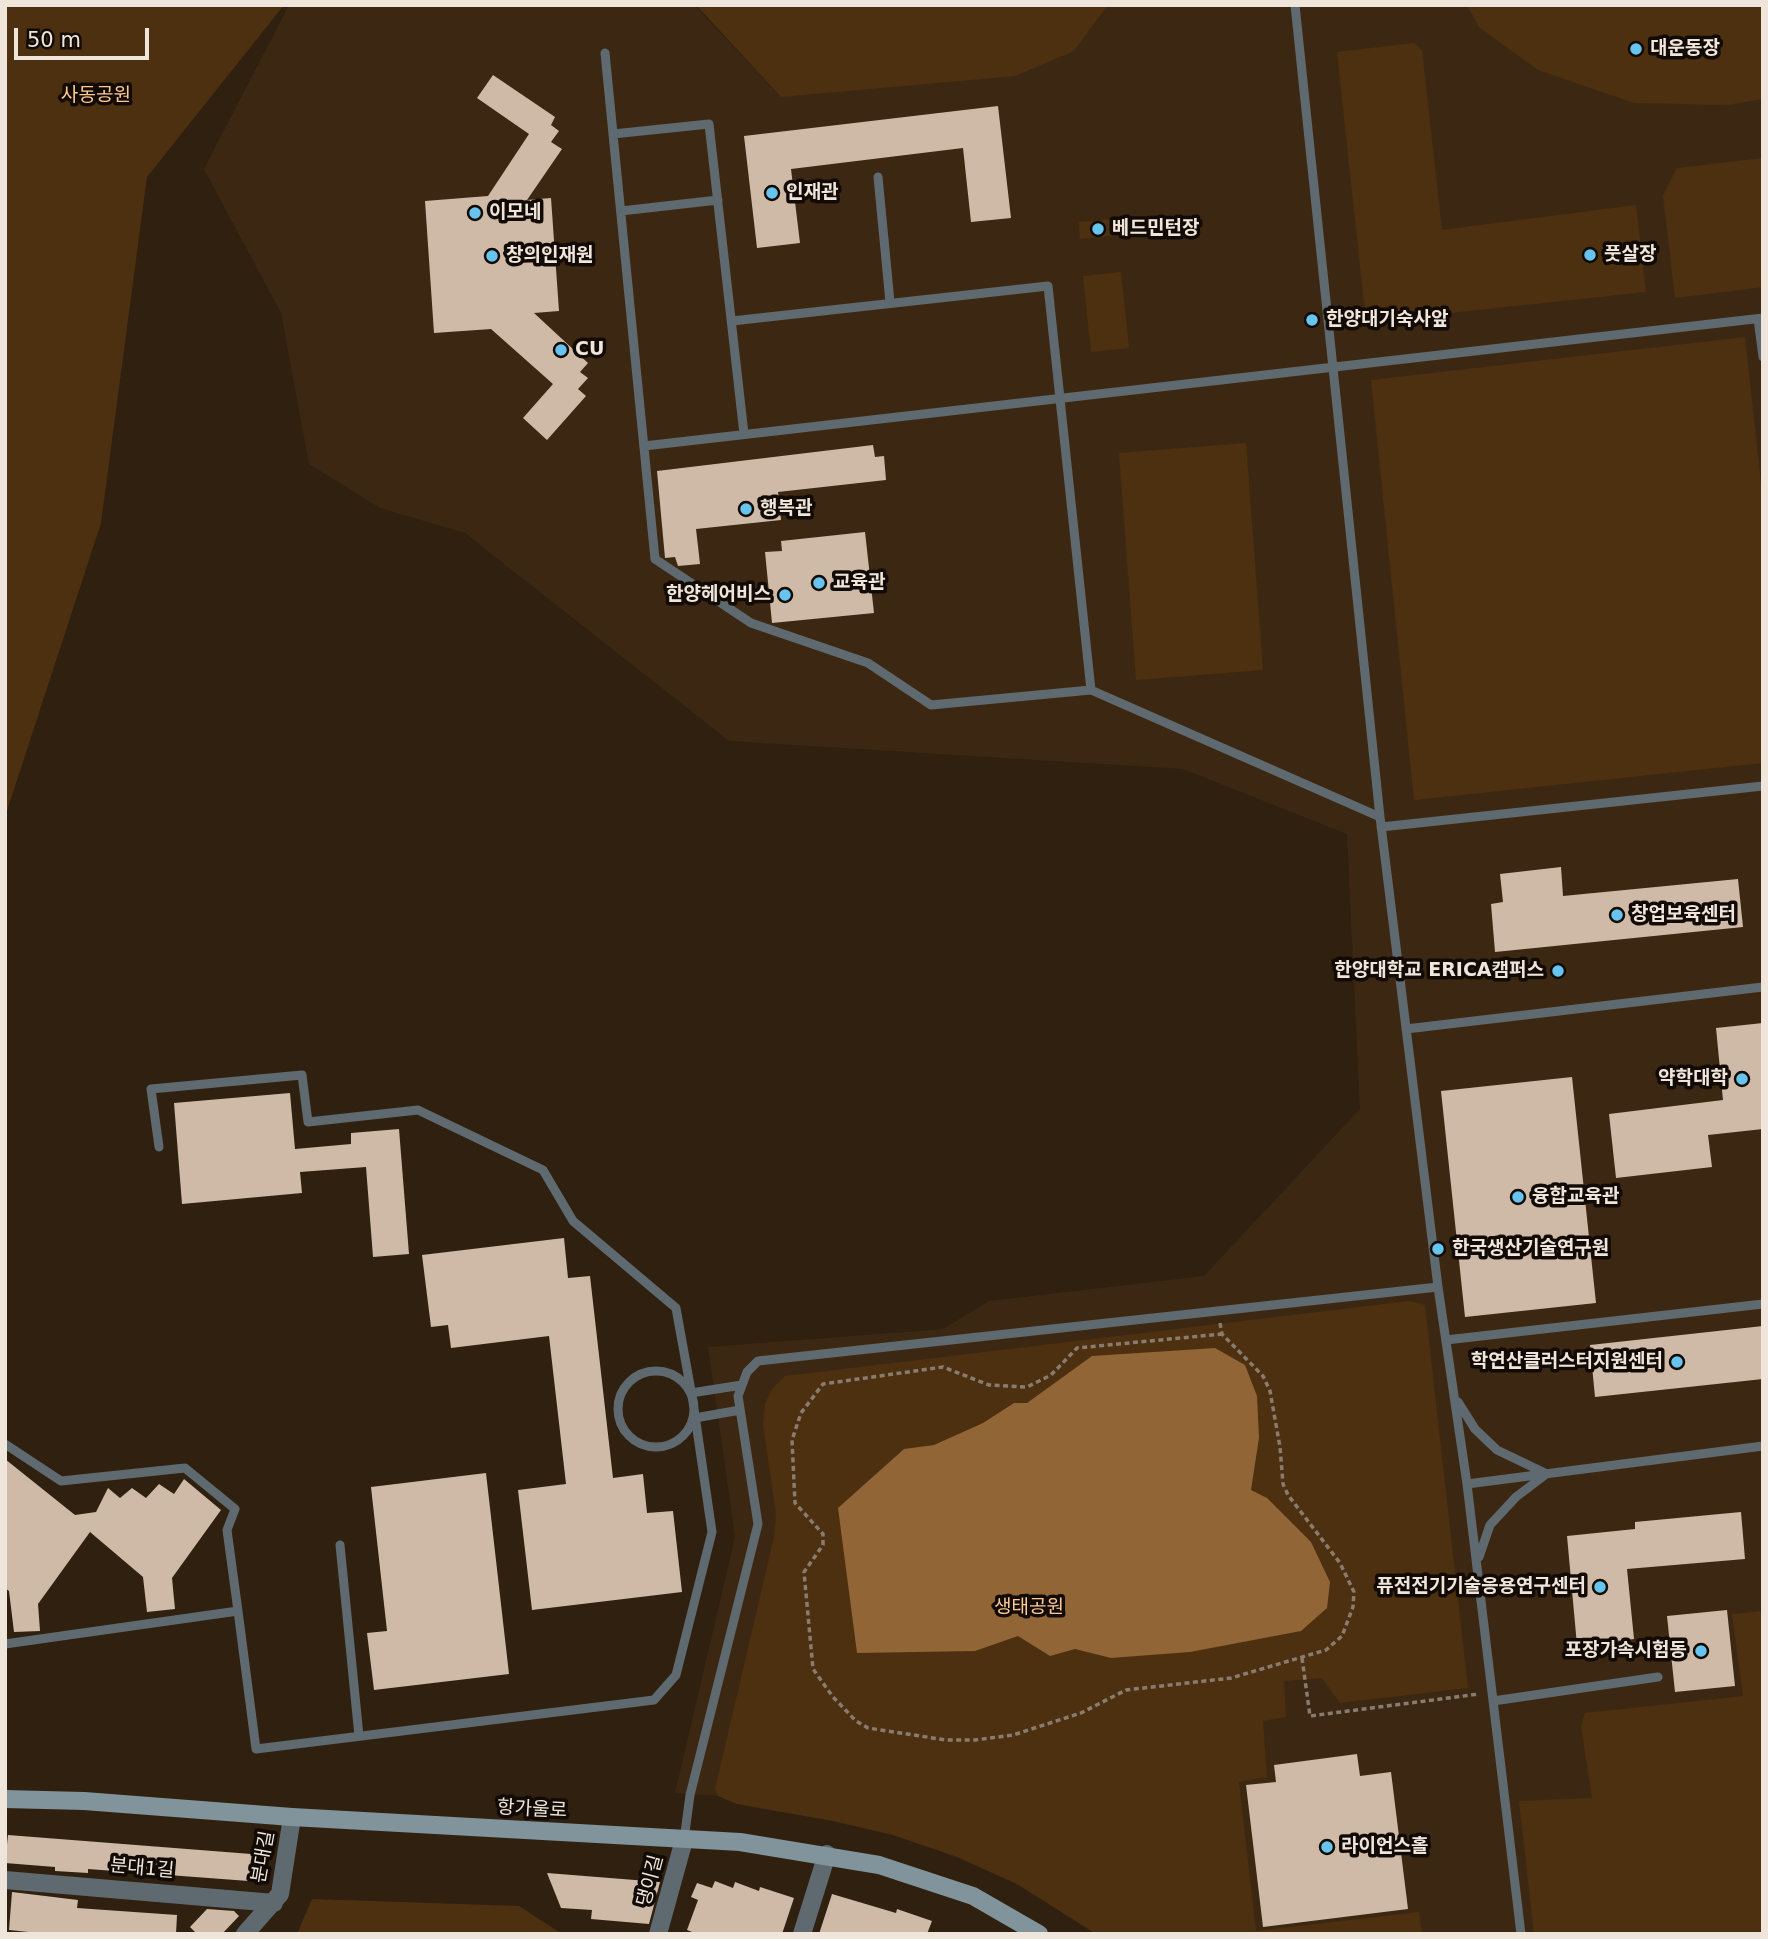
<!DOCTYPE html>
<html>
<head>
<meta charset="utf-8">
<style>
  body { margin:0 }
  #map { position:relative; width:1768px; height:1939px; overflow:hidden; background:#2f2010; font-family:"DejaVu Sans",sans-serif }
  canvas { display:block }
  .frame { position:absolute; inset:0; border:7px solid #efe5db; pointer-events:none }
  .scale { position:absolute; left:14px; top:28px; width:135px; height:32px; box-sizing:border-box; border:4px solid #efe5db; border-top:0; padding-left:9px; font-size:21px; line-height:24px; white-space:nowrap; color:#efe5db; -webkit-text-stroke:5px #120b05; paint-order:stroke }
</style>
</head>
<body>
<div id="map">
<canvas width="1768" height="1939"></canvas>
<div class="frame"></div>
<div class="scale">50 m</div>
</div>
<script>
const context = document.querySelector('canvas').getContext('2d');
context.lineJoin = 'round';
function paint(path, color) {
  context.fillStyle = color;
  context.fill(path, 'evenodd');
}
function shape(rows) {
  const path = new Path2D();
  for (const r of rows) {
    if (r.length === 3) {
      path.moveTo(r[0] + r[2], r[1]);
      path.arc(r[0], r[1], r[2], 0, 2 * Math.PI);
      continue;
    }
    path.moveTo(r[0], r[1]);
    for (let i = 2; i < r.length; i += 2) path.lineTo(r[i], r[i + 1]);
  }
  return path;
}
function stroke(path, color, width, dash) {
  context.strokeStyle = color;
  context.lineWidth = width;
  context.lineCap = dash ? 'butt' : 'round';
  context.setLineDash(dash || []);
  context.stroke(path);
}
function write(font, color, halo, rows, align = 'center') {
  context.font = font + ' "DejaVu Sans","Noto Sans KR",sans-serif';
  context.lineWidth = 7;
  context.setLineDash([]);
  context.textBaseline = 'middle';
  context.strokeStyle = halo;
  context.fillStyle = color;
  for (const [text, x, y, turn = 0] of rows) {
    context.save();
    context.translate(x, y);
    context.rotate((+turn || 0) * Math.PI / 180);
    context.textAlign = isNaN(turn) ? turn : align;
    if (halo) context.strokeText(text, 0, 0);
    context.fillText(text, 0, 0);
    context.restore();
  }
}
paint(shape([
  [289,5,694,5,781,97,1074,51,1108,5,1763,5,1763,1934,1096,1934,1017,1884,957,1857,893,1835,833,1821,737,1804,718,1796,675,1793,735,1537,708,1347,943,1329,989,1301,1204,1276,1360,1109,1347,834,1183,769,729,741,465,533,380,508,309,464,281,313,204,169]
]), '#3c2812');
paint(shape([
  [5,5,284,5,147,177,101,523,5,817],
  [696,5,1108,5,1074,51,1015,76,781,97],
  [1467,5,1763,5,1763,99,1727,105,1634,103,1538,70,1479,27],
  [1414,43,1422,50,1442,230,1636,205,1646,292,1366,322,1337,52],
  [1763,158,1763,287,1675,298,1663,196,1677,168],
  [1115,219,1117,235,1080,239,1079,222],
  [1121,272,1129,348,1091,352,1083,276],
  [1745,337,1763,502,1763,763,1414,800,1371,380],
  [1246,443,1263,670,1136,680,1119,453],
  [1409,1301,1425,1305,1468,1688,1340,1703,1322,1678,1284,1681,1286,1717,1263,1721,1267,1777,1239,1782,1256,1931,1419,1912,1422,1934,1096,1934,1017,1884,957,1857,893,1835,833,1821,737,1804,718,1796,715,1789,774,1537,776,1514,763,1425,765,1404,772,1389,785,1376],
  [1763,1611,1763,1934,1534,1934,1519,1801,1592,1798,1581,1726,1585,1713,1743,1696,1732,1614],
  [312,1899,519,1906,562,1934,297,1934]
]), '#4c3010');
paint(shape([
  [1215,1348,1245,1365,1257,1396,1259,1438,1251,1490,1267,1498,1311,1542,1330,1582,1327,1608,1301,1631,1190,1652,1111,1658,1075,1649,1050,1656,1018,1636,975,1651,857,1653,838,1508,904,1449,934,1445,983,1423,1014,1403,1027,1403,1092,1356]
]), '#916536');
paint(shape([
  [493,75,555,117,551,125,559,131,551,142,562,149,527,200,551,198,559,311,534,313,588,363,580,372,588,378,578,389,586,396,547,440,523,418,553,384,491,329,434,333,425,201,488,196,529,134,477,98],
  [998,106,1011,218,971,222,963,148,791,169,800,243,757,248,744,136],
  [873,445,875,457,884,456,886,480,778,492,781,520,696,529,700,564,678,566,675,557,665,558,657,471],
  [865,532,874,613,772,623,765,552,782,551,781,541],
  [1561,867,1563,896,1738,879,1743,927,1495,952,1491,904,1503,902,1500,874],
  [1763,1023,1763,1129,1708,1135,1712,1167,1616,1178,1609,1114,1723,1100,1716,1028],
  [1572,1077,1596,1303,1465,1317,1441,1091],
  [290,1093,295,1149,351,1144,351,1133,399,1129,409,1254,373,1257,366,1167,300,1172,302,1193,182,1204,174,1103],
  [564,1238,568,1278,590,1276,613,1478,643,1474,647,1513,673,1511,682,1592,532,1610,518,1490,566,1484,549,1336,451,1348,448,1325,431,1327,422,1255],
  [1763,1326,1763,1379,1595,1397,1590,1345],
  [5,1459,75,1515,96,1512,108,1488,120,1498,132,1488,146,1498,159,1484,174,1494,184,1479,221,1510,172,1578,175,1609,147,1612,143,1577,90,1532,38,1604,40,1631,14,1632,9,1591,5,1588],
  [486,1473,509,1674,374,1690,367,1633,387,1631,371,1487],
  [1741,1512,1745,1559,1627,1569,1634,1639,1577,1645,1567,1536,1635,1529,1635,1522],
  [1727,1610,1735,1686,1675,1692,1667,1616],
  [1357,1754,1360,1776,1391,1772,1408,1909,1263,1927,1246,1785,1276,1782,1274,1765],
  [8,1835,264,1855,262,1882,88,1869,88,1873,55,1871,55,1867,5,1863],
  [547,1873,660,1882,649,1924,591,1919,592,1910,561,1908],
  [715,1881,733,1888,735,1882,759,1891,760,1887,794,1898,782,1934,697,1934,687,1930,698,1900,691,1897,697,1883,712,1888],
  [12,1892,78,1900,77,1908,177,1915,176,1934,48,1934,9,1930],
  [832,1894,896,1913,897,1909,932,1921,927,1934,819,1934],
  [207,1909,234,1911,239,1916,222,1934,197,1934,190,1927]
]), '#cebaa6');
stroke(shape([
  [1220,1323,1222,1334,1263,1376,1270,1391,1280,1447,1283,1484,1288,1495,1340,1563,1354,1592,1353,1607,1342,1636,1326,1650,1231,1678,1126,1690,1081,1713,1013,1735,975,1740,946,1740,868,1728,856,1721,833,1697,813,1669,804,1572,823,1545,823,1534,795,1503,792,1440,801,1413,823,1384,943,1367,989,1385,1027,1387,1051,1375,1077,1348,1222,1334],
  [1302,1658,1310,1716,1479,1694]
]), '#897c6f', 3.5, [5, 3.5]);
stroke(shape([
  [1295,5,1380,817,1438,1287,1467,1484,1763,1446],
  [605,53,655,559,751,623,868,663,931,705,1091,690,1380,817],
  [613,134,709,124,744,434],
  [878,177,890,302],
  [621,211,718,200],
  [1758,319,1763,357],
  [732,321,1048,286,1091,690],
  [644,446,1763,318],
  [1381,827,1763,786],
  [1406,1029,1763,987],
  [159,1147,151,1089,302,1075,308,1122,418,1110,543,1170,573,1221,676,1308,693,1402,712,1532,676,1675,654,1700,256,1749,238,1611],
  [1446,1340,1763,1304],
  [656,1409,38],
  [691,1393,742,1385],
  [1458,1402,1475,1429,1497,1450,1545,1473],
  [695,1418,740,1410],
  [5,1444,61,1481,185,1468,235,1509,227,1530,238,1611,5,1644],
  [1467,1484,1521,1934],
  [340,1545,359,1736],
  [1479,1557,1490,1525,1516,1497,1545,1475],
  [1493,1701,1658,1677],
  [684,1840,690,1795,758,1524,738,1396,747,1372,758,1361,1438,1287]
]), '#5f6a70', 9);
stroke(shape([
  [5,1880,274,1903],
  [245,1934,280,1894,292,1817],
  [658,1934,684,1840],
  [802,1934,827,1854]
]), '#5f6a70', 18);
stroke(shape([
  [5,1799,84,1801,292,1817,740,1842,879,1865,973,1896,1039,1934]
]), '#81939b', 18);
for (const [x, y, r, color] of [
  [1636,49,7,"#66c4ef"],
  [772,193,7,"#66c4ef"],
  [475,213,7,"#66c4ef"],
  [1098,229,7,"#66c4ef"],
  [1590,255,7,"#66c4ef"],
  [492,256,7,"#66c4ef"],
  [1312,320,7,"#66c4ef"],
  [561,350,7,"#66c4ef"],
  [746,509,7,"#66c4ef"],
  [819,583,7,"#66c4ef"],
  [785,595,7,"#66c4ef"],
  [1617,915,7,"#66c4ef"],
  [1558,971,7,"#66c4ef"],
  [1742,1079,7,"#66c4ef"],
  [1518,1197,7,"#66c4ef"],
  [1438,1249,7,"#66c4ef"],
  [1677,1362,7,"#66c4ef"],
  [1600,1587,7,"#66c4ef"],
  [1701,1651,7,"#66c4ef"],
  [1327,1847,7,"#66c4ef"]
]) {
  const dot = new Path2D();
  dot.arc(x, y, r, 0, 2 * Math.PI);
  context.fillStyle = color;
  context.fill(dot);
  stroke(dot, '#120b05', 2.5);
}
write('bold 19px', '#efe5db', '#120b05', [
  ["대운동장",1650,49],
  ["인재관",786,193],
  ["이모네",489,213],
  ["베드민턴장",1112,229],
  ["풋살장",1604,255],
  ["창의인재원",506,256],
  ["한양대기숙사앞",1326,320],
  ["CU",575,350],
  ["행복관",760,509],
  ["교육관",833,583],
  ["한양헤어비스",771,595,"right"],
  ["창업보육센터",1631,915],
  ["한양대학교 ERICA캠퍼스",1544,971,"right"],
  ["약학대학",1728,1079,"right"],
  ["융합교육관",1532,1197],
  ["한국생산기술연구원",1452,1249],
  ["학연산클러스터지원센터",1663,1362,"right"],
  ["퓨전전기기술응용연구센터",1586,1587,"right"],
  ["포장가속시험동",1687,1651,"right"],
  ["라이언스홀",1341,1847]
], 'left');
write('19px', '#fec993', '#120b05', [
  ["사동공원",96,96],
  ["생태공원",1029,1608]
]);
write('19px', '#efe5db', '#120b05', [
  ["항가울로",532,1810,3],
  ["분대길",264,1857,-80],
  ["분대1길",142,1869,5],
  ["댕이길",651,1881,-75]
]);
</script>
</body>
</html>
